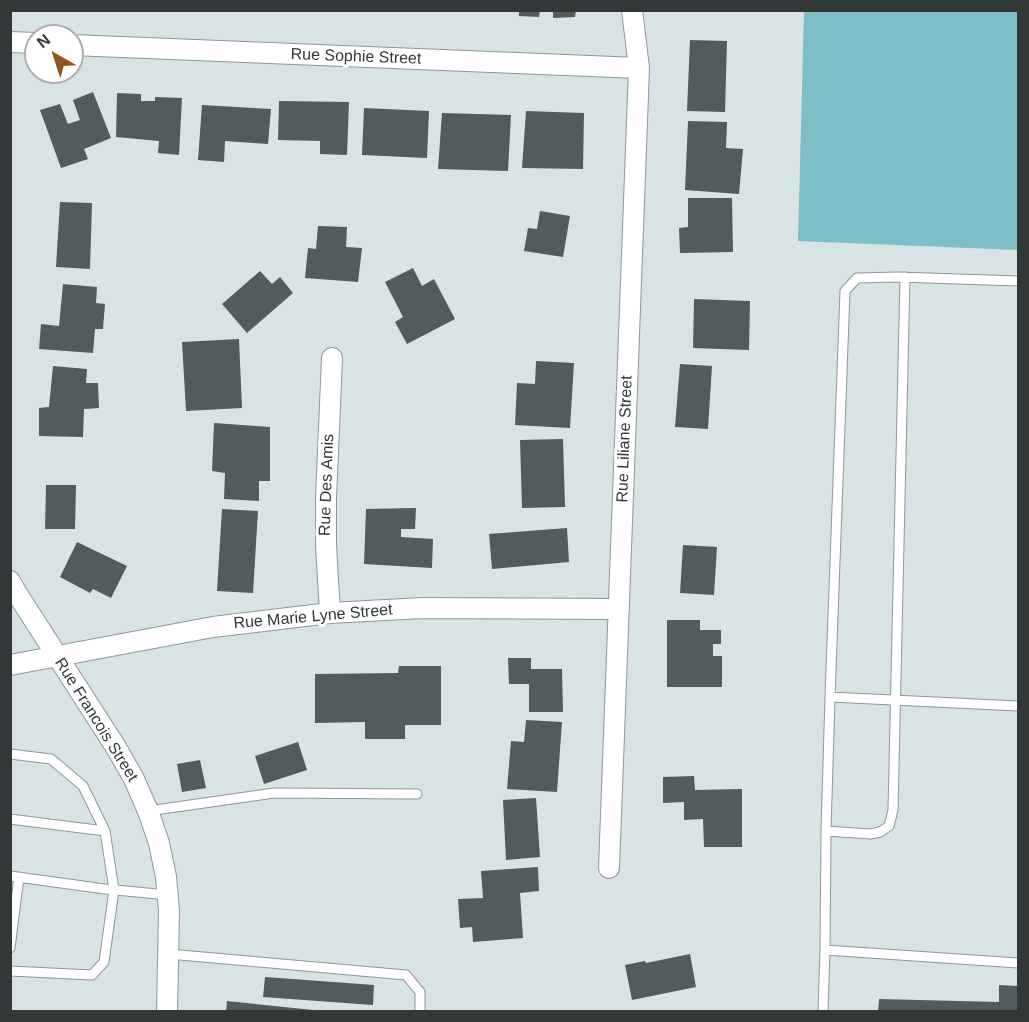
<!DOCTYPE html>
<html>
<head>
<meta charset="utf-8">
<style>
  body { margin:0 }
  #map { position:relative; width:1029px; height:1022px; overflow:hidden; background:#d7e3e4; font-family:Arial,sans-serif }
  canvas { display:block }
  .frame { position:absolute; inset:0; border:12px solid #323737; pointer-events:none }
  .north { position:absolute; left:24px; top:24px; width:60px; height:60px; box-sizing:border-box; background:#fff; border:2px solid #adafaf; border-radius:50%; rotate:321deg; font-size:16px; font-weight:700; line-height:24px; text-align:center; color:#323737 }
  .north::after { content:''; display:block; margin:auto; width:21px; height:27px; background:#93531c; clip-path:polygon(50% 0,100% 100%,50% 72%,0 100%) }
</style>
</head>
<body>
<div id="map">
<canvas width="1029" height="1022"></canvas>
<div class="frame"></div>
<div class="north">N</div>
</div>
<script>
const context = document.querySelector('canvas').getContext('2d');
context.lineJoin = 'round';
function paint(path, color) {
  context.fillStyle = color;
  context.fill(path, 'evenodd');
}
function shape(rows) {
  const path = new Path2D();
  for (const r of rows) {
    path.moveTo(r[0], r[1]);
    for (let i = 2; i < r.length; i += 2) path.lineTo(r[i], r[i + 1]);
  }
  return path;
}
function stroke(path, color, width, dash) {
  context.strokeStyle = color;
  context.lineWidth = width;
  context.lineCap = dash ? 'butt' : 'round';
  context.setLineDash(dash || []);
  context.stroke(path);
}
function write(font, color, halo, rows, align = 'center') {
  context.font = font + ' Arial,sans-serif';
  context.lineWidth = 6;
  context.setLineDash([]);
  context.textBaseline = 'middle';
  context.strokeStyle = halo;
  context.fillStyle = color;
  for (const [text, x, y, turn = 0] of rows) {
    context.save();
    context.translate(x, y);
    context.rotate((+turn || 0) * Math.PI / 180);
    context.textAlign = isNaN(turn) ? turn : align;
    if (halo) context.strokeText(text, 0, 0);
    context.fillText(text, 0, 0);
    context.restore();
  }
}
paint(shape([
  [804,11,1018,11,1018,250,798,241]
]), '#7ebfc7');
paint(shape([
  [519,10,540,10,539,17,519,16],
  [553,10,576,10,575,17,553,18],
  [690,40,727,41,725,112,687,111],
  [93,92,111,138,84,149,88,159,61,168,40,110,60,104,68,124,80,120,73,100],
  [117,93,141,94,141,101,155,101,155,97,182,98,179,155,158,153,159,141,116,137],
  [279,101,349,102,347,155,320,154,320,141,278,140],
  [202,105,271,109,268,144,225,141,224,162,198,160],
  [364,108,429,111,427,158,362,155],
  [526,111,584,113,583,169,522,168],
  [442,113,511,115,508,171,438,169],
  [688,121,727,122,726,148,743,149,739,194,685,190],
  [688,198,732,198,733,252,680,253,679,228,688,227],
  [60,202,92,203,90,269,56,267],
  [540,211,570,216,563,257,524,251,528,228,537,229],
  [318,226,347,227,346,247,362,248,358,282,305,278,308,248,316,249],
  [413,268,422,286,434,279,455,319,407,344,395,322,403,317,385,282],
  [260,271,272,284,280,277,293,293,247,333,222,304],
  [63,284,97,287,96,303,105,304,103,329,95,329,93,353,39,349,41,324,59,326],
  [694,299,750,301,749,350,693,348],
  [239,339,242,408,186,411,182,342],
  [536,361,574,363,570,428,515,425,517,383,535,384],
  [680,364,712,366,708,429,675,427],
  [53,366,87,369,86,383,98,383,99,408,84,409,83,437,39,436,39,408,49,407],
  [214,423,270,427,270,481,259,481,259,501,224,499,225,473,212,471],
  [563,439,565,507,522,508,520,440],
  [46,485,76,485,75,529,45,529],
  [416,508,415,529,401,529,401,537,433,539,432,568,364,564,366,509],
  [222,509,258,511,253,593,217,591],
  [567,528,569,562,492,569,489,534],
  [77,542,127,566,111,598,93,589,90,593,60,577],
  [683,545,717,547,714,595,680,593],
  [667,620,700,620,700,630,721,630,721,644,713,644,713,656,722,656,722,687,667,687],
  [508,658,531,658,531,669,562,669,563,712,529,712,529,684,509,684],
  [399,666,441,666,441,725,405,725,405,739,365,739,365,722,315,723,315,674,398,673],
  [526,720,562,722,557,792,507,789,511,741,524,742],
  [298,742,307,770,264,784,255,756],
  [200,760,206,788,182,792,177,764],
  [694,776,695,790,742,789,742,847,704,847,703,819,684,820,684,802,663,803,663,777],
  [536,798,540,857,506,860,503,800],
  [538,867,539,891,520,893,523,938,473,942,472,927,460,928,458,899,483,898,481,871],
  [690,954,696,987,632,1000,625,965,645,961,646,963],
  [265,977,374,985,373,1005,263,997],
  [999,985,1018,986,1018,1012,878,1012,879,999,999,1002],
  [227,1001,313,1010,313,1012,226,1012]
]), '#525c5d');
const service = shape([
  [830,697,1018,706],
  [10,754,51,759,83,786,105,831],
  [148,811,274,793,417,794],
  [10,819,105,831,114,890,104,962,92,975,10,971],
  [826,831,870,834,880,832,889,826,893,810,905,277],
  [10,876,105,889,168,895],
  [10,948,19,877],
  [825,950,1018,963],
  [169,954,406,975,420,992,420,1012],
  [823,1012,825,950,826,831,830,697,845,291,857,278,898,277,1018,281]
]);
const minor = shape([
  [10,42,36,43],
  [72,45,639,68],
  [10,581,16,592,117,749,134,779,148,811,159,843,166,877,169,911,167,1012],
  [330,613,326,545,326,498,332,358],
  [10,665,213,627,330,613,423,608,619,609],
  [609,868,639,68,632,10]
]);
stroke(service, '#8d989a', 11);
stroke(minor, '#8d989a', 22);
stroke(service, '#fff', 9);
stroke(minor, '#fff', 20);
write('16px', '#323737', '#fff', [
  ["Rue Sophie Street",356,57,2],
  ["Rue Liliane Street",625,439,-88],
  ["Rue Des Amis",327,485,-88],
  ["Rue Marie Lyne Street",313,617,-5],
  ["Rue Francois Street",96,720,58]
]);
</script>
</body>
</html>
